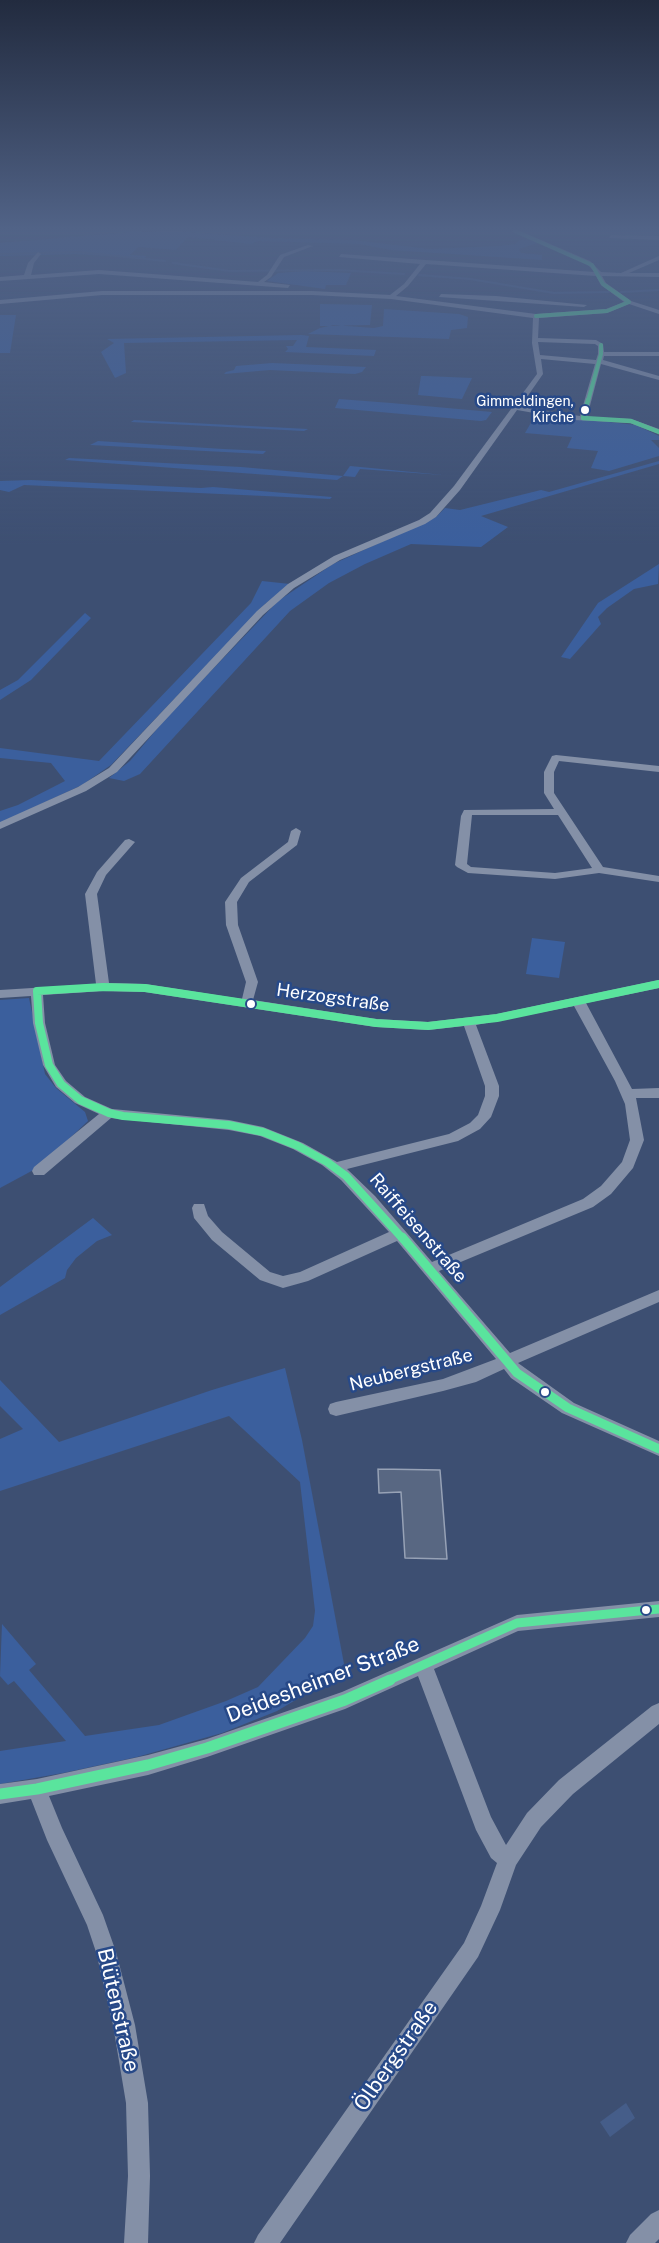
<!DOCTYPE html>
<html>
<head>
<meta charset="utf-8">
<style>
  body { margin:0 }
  canvas { display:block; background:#3d4f72 }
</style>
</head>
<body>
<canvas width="659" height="2243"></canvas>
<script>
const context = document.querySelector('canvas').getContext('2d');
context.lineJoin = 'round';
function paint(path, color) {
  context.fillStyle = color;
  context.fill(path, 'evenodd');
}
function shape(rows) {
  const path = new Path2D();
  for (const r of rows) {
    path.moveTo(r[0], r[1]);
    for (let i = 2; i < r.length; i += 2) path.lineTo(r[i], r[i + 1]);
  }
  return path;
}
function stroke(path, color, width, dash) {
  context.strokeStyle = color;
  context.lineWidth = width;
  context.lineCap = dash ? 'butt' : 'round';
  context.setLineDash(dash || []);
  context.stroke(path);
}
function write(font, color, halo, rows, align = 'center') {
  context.font = font + ' "Public Sans",sans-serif';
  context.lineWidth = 5;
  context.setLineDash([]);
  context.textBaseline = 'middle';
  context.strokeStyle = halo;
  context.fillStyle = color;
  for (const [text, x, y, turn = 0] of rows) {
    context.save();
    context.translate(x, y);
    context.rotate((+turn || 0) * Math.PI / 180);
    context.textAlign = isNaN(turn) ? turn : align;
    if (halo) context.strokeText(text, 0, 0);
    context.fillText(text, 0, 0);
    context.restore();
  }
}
paint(shape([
  [176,231,270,238,353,240,429,249,499,246,515,244,520,240,531,239,538,243,519,249,521,253,542,255,542,260,391,250,359,244,258,241,251,244,188,237,176,250,138,247,130,255,146,256,145,258,76,254,0,256,0,243,129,232],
  [305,271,351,273,346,285,326,285,325,289,267,281,278,273],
  [320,304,372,305,370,325,320,326],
  [384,309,459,314,468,317,467,328,451,330,449,339,308,334,320,328,333,325,374,328,383,326],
  [0,315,16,315,10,353,0,353],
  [302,335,309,336,306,347,376,350,374,356,285,352,288,349,286,346,293,346,297,340,124,343,126,373,115,378,101,352,114,343,107,339],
  [272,363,366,367,362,372,355,374,270,370,224,374,226,372,234,370,236,366],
  [421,376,425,376,472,378,462,399,418,395],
  [339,399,391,403,492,412,486,420,481,421,335,408],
  [536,414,636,425,659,436,659,440,651,440,659,448,659,456,609,471,591,468,598,451,567,448,572,437,525,433],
  [134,420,308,429,304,431,131,422],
  [98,441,223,449,266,451,263,454,90,445],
  [69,458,241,467,343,476,350,466,443,475,360,469,355,477,343,476,337,480,65,460],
  [659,461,659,464,481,516,508,527,481,547,411,544,365,564,329,583,290,611,140,774,124,781,109,778,130,761,167,717,278,601,333,564,436,517,445,508,460,510,541,490,549,492],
  [31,480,201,488,213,487,332,497,330,499,24,485,9,492,0,490,0,481],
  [659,564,658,584,634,589,607,608,598,617,601,624,570,659,561,657,598,603],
  [262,581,290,584,265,604,111,765,82,785,0,823,0,811,18,805,65,781,51,763,0,758,0,748,99,761,251,603],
  [85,613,91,618,31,680,0,700,0,690,18,680],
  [532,938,565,942,559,978,526,974],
  [29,998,45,1074,56,1088,85,1112,88,1121,39,1167,0,1188,0,1000],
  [93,1218,112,1235,97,1241,76,1258,67,1270,65,1278,0,1315,0,1287],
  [285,1368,302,1440,344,1664,324,1683,277,1711,222,1733,137,1757,63,1773,0,1784,0,1751,66,1741,14,1681,8,1685,0,1676,2,1624,36,1664,29,1670,85,1736,159,1725,226,1701,258,1687,305,1638,313,1626,315,1611,300,1482,229,1416,0,1491,0,1439,23,1429,0,1406,0,1380,59,1442,212,1390]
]), '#3b5f9d');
paint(shape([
  [626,2103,635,2118,610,2137,600,2122]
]), '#455d89');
stroke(shape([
  [0,254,79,252,165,261],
  [173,263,229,271,338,270,404,274],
  [419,275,470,279,554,293,609,292],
  [621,292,659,290]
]), '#455d89', 2);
const building = shape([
  [378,1469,440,1470,447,1559,405,1558,401,1492,379,1493,378,1469]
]);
paint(building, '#586782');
stroke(building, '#97a2b6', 1.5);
paint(shape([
  [512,231,520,231,590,261,601,272,621,273,659,256,659,260,629,273,659,273,659,277,602,276,606,283,631,301,659,310,659,314,629,304,607,313,539,318,538,338,596,340,603,344,604,352,659,352,659,356,604,356,603,360,659,376,659,380,601,364,587,417,631,419,659,429,659,434,630,423,574,420,517,410,460,490,436,517,425,524,340,560,294,588,263,615,117,772,86,791,0,829,0,822,78,787,109,768,257,611,288,584,334,556,419,520,430,513,454,486,537,374,532,343,533,318,391,299,312,295,102,295,0,304,0,300,102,291,312,291,390,295,404,284,420,264,339,257,341,254,595,272,586,263,512,231],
  [426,264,596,276,601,285,624,302,606,309,536,314,396,296,408,286,426,264],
  [538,342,595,344,598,346,598,354,596,360,540,355,538,342],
  [541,359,595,364,580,416,520,407,543,374,541,359],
  [611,235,659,236,659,240,609,238,611,235],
  [308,245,313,246,284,257,271,277,264,282,290,285,288,288,99,274,0,281,0,277,24,275,28,263,38,252,41,254,34,263,31,275,99,270,258,282,267,275,280,255,308,245],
  [441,294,496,296,587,305,584,307,439,297,441,294],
  [556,755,659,766,659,772,559,761,554,772,554,793,603,867,659,876,659,882,599,873,555,879,468,873,457,867,455,865,461,816,464,810,554,809,544,793,544,772,552,756,556,755],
  [558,815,592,868,555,873,471,867,467,864,472,815,558,815],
  [296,828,301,831,297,845,249,882,237,902,238,925,258,982,253,1000,376,1019,428,1022,497,1014,659,980,659,988,586,1003,632,1089,659,1088,659,1098,636,1098,644,1140,633,1168,611,1194,593,1207,439,1271,510,1353,659,1290,659,1302,518,1363,574,1403,659,1441,659,1456,562,1413,511,1378,504,1369,476,1382,443,1391,336,1416,330,1414,328,1409,330,1404,336,1402,443,1379,496,1359,397,1241,308,1281,283,1288,260,1280,212,1240,194,1218,192,1208,194,1204,204,1204,208,1216,222,1232,270,1272,283,1276,300,1272,389,1232,341,1180,322,1165,293,1149,260,1136,229,1130,111,1118,44,1175,34,1175,32,1171,34,1167,99,1114,75,1103,56,1087,43,1065,33,1023,31,996,0,998,0,990,96,984,85,894,97,872,125,840,129,839,135,842,106,875,97,894,109,983,145,984,242,999,246,982,226,925,225,902,241,878,288,842,291,831,296,828],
  [103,991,145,992,376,1027,428,1030,464,1026,485,1086,485,1096,478,1115,470,1123,449,1134,337,1162,303,1143,263,1127,229,1120,112,1109,85,1097,66,1081,55,1065,45,1023,43,995,103,991],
  [574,1006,615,1081,625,1104,630,1140,622,1162,601,1186,583,1199,432,1262,375,1196,347,1169,458,1141,480,1129,491,1117,499,1096,499,1086,476,1025,574,1006],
  [659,1601,659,1617,518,1631,434,1669,491,1817,506,1845,527,1813,559,1780,652,1706,659,1703,659,1724,573,1794,541,1827,516,1865,500,1910,478,1957,280,2243,254,2243,258,2235,464,1943,481,1906,497,1863,491,1858,476,1830,418,1676,345,1709,207,1757,148,1775,49,1796,62,1828,103,1915,116,1952,135,2025,148,2103,150,2176,148,2243,124,2243,128,2176,126,2103,113,2025,96,1952,87,1925,47,1840,31,1799,0,1804,0,1784,37,1779,148,1755,207,1739,342,1692,517,1615,659,1601],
  [659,2210,659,2239,655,2243,626,2243,630,2235,651,2214,659,2210]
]), '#8490a7');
stroke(shape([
  [515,231,592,265,603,284,629,302],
  [536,316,607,311,629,302],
  [588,401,601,354,601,345]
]), '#5ae49d', 4);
stroke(shape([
  [583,418,631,421,659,432],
  [583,418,588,400]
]), '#5ae49d', 4.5);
stroke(shape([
  [37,991,39,1023,49,1065,61,1084,80,1100,109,1113,123,1116,229,1125,263,1132,298,1146,327,1162,346,1176,403,1239],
  [37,991,103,987,145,988,376,1023,428,1026,497,1018,659,984]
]), '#5ae49d', 8);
stroke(shape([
  [402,1237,517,1373,568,1408,659,1449],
  [387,1681,517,1623,659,1609]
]), '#5ae49d', 9);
stroke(shape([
  [0,1794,37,1789,148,1765,207,1748,345,1700,390,1680]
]), '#5ae49d', 11);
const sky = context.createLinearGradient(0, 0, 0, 545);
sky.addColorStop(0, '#222b3f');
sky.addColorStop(0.42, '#516387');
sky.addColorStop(1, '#51638700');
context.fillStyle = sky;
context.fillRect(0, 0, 659, 545);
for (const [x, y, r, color] of [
  [585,410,5,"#fff"],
  [251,1004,5,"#fff"],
  [545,1392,5,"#fff"],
  [646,1610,5,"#fff"]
]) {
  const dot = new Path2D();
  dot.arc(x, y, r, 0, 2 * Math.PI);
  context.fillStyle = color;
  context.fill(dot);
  stroke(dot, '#274988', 2);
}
write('14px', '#fff', '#274988', [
  ["Gimmeldingen,",574,402],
  ["Kirche",574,418]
], 'right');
write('18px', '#fff', '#274988', [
  ["Herzogstraße",333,998,8],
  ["Raiffeisenstraße",418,1228,49],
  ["Neubergstraße",411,1370,-14]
]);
write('21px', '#fff', '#274988', [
  ["Deidesheimer Straße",323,1680,-21],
  ["Blütenstraße",118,2010,77],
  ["Ölbergstraße",396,2056,-55]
]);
</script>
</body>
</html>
